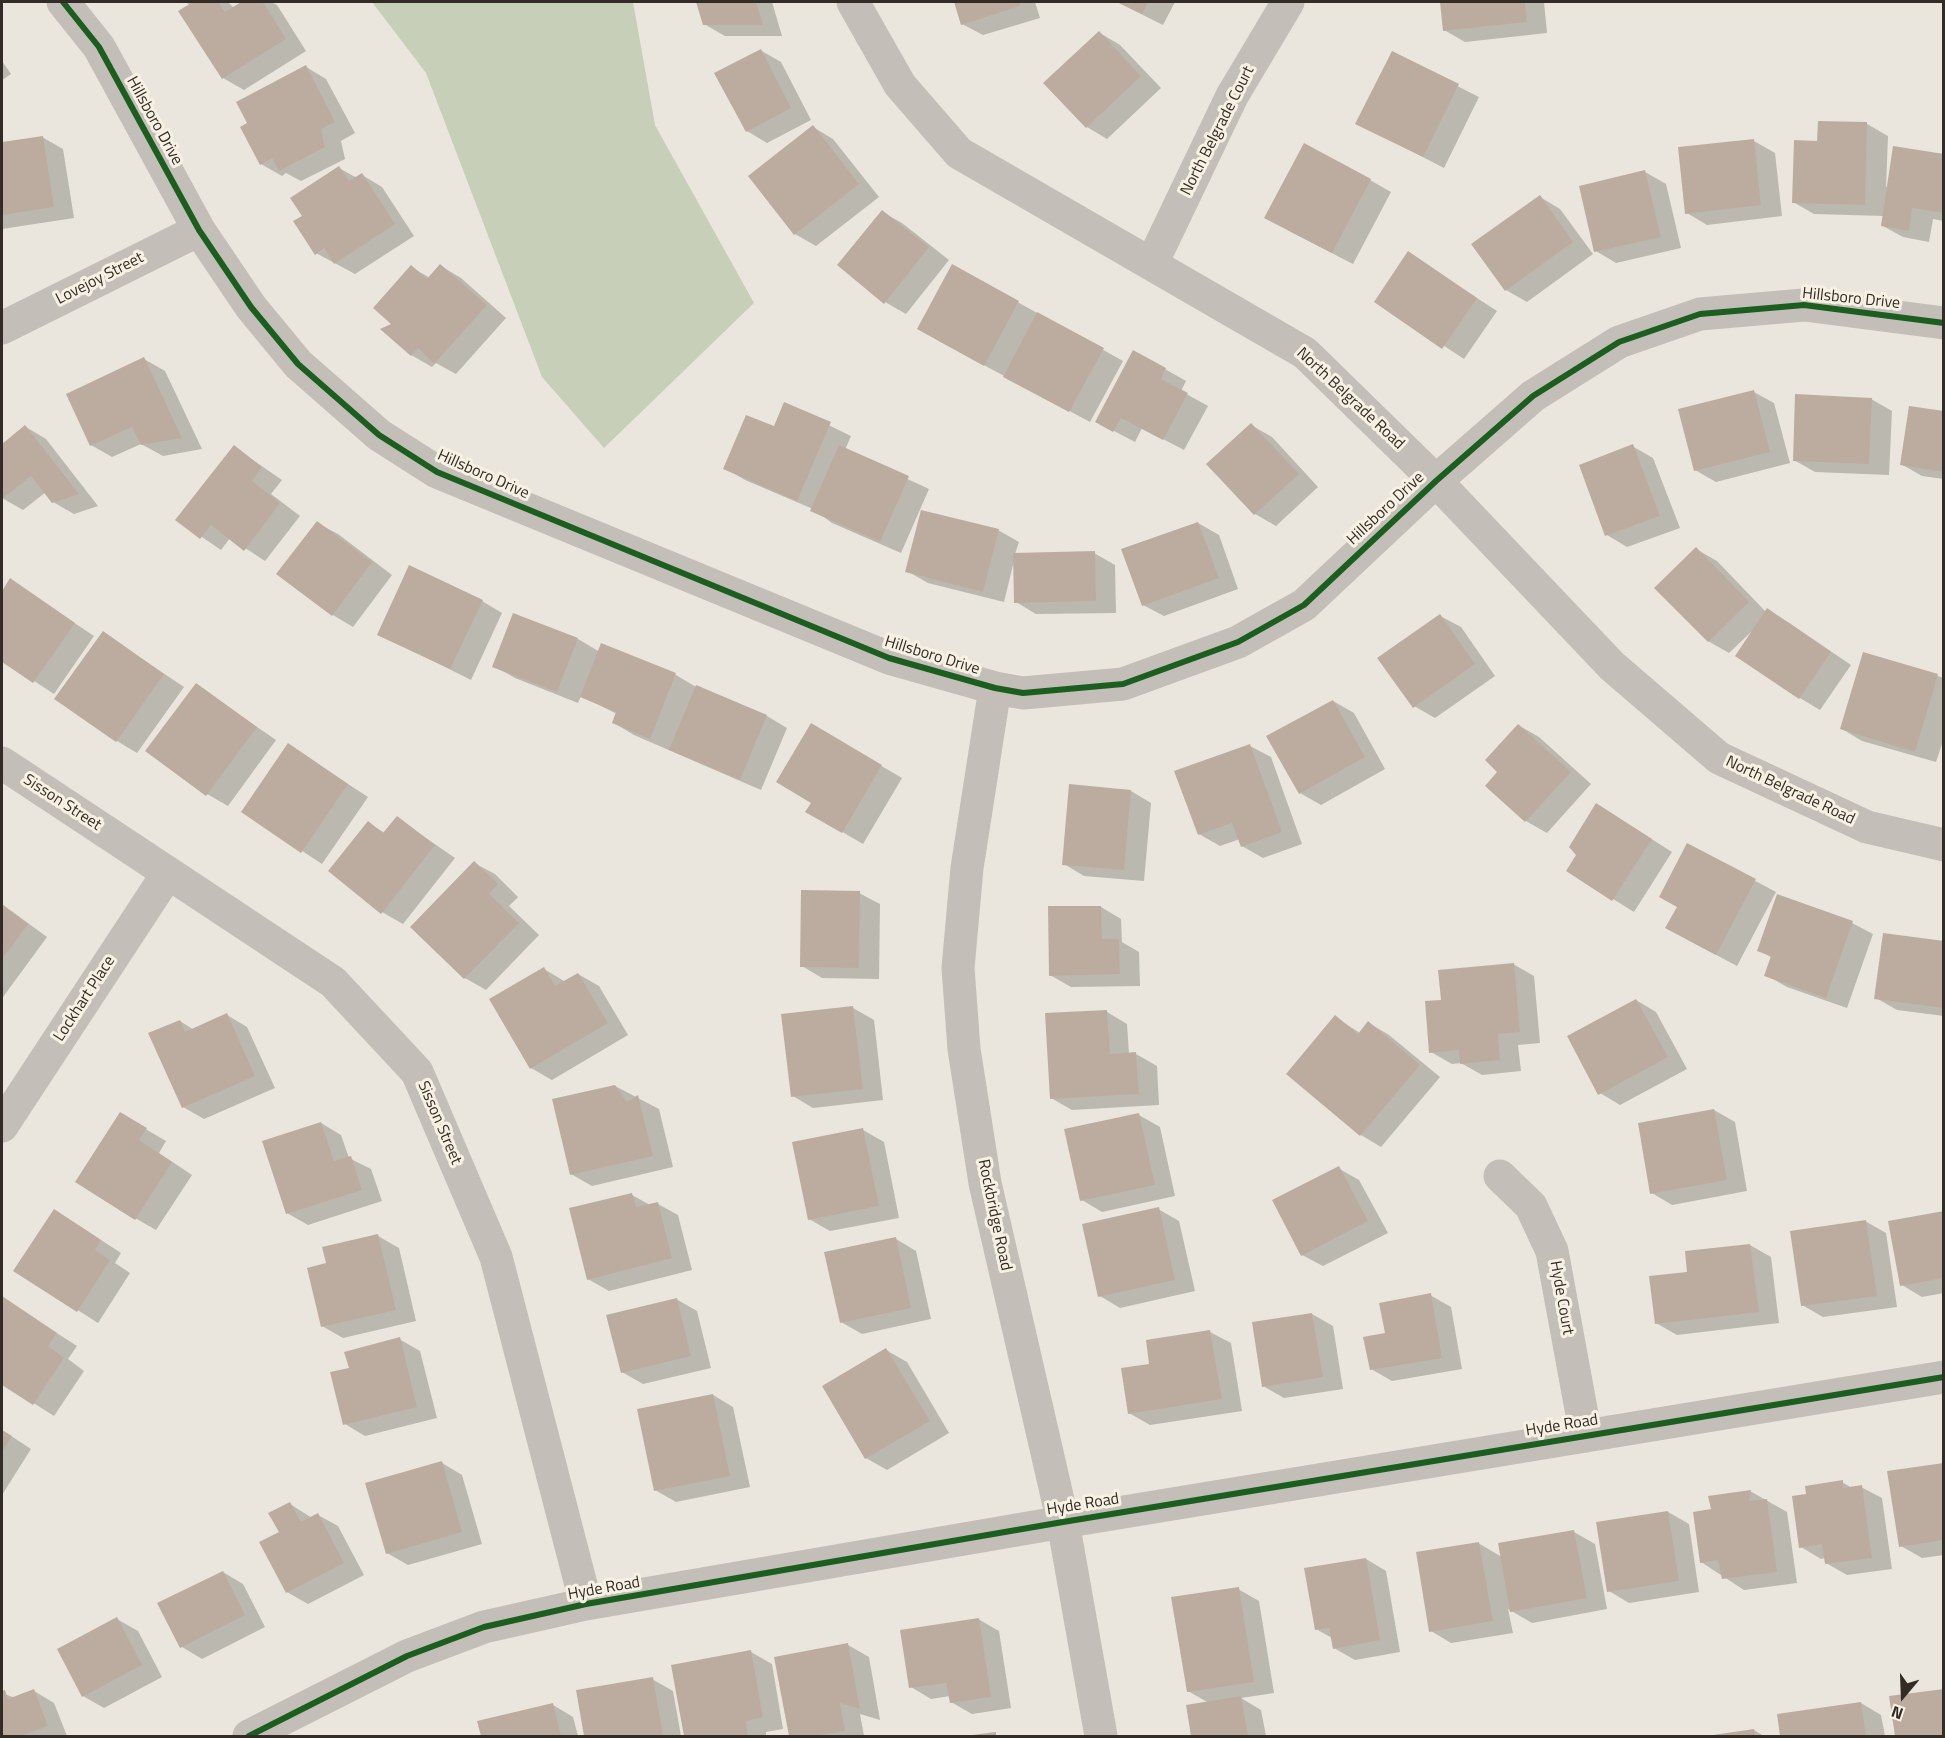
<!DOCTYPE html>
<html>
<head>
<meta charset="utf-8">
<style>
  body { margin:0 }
  #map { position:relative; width:1945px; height:1738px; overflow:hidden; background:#eae6dd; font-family:"Titillium Web",sans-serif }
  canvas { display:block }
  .frame { position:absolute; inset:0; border:3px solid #322b26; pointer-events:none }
  .north { position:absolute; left:1873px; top:1666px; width:60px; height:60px; -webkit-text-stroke:4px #f7f1e4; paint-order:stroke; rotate:199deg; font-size:16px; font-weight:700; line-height:24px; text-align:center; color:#322b26 }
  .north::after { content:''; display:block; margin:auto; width:21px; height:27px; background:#322b26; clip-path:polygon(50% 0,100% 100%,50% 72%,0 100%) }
</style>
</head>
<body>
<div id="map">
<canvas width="1945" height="1738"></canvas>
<div class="frame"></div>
<div class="north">N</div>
</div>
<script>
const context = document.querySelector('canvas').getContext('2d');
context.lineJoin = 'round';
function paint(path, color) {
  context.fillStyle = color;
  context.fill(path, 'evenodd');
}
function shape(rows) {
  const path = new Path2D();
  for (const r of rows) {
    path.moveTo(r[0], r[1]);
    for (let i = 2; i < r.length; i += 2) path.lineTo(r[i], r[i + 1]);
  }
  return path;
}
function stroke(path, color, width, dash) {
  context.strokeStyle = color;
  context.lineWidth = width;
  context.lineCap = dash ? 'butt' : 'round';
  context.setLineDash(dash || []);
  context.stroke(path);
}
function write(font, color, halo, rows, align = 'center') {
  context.font = font + ' "Titillium Web",sans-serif';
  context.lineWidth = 6;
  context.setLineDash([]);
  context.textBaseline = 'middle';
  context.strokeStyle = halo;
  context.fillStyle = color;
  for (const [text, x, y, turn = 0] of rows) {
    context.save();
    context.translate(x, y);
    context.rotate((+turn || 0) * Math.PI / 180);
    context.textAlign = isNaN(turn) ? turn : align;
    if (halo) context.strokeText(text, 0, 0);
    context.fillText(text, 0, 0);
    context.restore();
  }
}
paint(shape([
  [372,2,633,2,655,125,754,303,604,448,542,377,426,73]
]), '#c8cfb8');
paint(shape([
  [185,2,228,2,234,8,244,2,271,2,277,5,306,51,244,90,223,78,190,5],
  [698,2,772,2,782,36,725,36,704,24],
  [955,2,1035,2,1040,18,983,35,962,24],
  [1117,2,1175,2,1163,25],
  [1441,2,1544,2,1547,33,1465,42,1444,30],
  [1100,33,1120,45,1161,88,1107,139,1087,127],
  [760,50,781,62,811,120,767,143,747,131],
  [1392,53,1479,97,1444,168,1357,123],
  [2,61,11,74,2,80],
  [306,67,326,79,355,133,341,141,345,159,301,181,286,173,282,176,261,164,249,124],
  [1819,123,1867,124,1888,136,1886,187,1944,155,1944,221,1933,219,1929,242,1903,237,1883,226,1884,216,1814,214,1793,202,1819,142],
  [813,127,833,139,879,197,816,246,795,234],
  [42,137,63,149,74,218,2,229,2,143],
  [1754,141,1775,153,1782,216,1707,225,1687,213],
  [339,168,357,178,362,175,382,187,414,236,355,274,316,253,304,216],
  [1645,172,1666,184,1681,248,1616,263,1596,251],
  [1370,180,1391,192,1353,264,1287,230],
  [1540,197,1560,209,1593,254,1527,302,1506,290],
  [882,212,902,223,949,260,906,314,885,302,839,265],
  [1409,254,1497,311,1464,359,1376,301],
  [441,266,461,278,506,318,456,374,436,363,432,367,411,355,394,324,411,267,430,278],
  [953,266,1123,361,1090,422,939,341],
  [144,359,165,371,202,449,163,456,141,444,112,457,91,445],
  [1165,369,1186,381,1181,391,1208,406,1184,450,1142,428,1135,442,1097,422],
  [1754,392,1774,403,1790,463,1716,482,1695,470],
  [1871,399,1892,411,1889,475,1815,472,1794,460],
  [785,404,851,436,845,450,929,489,901,553,832,523,813,509,745,480,725,468,774,428],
  [1944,413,1944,479,1922,476,1901,464],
  [1251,425,1272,437,1318,487,1276,526,1255,514,1208,464],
  [26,427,46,439,98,506,74,514,53,502,46,492,23,510,2,498,2,446],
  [1632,446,1653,458,1680,528,1627,547,1607,535],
  [234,447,282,480,271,494,300,516,265,561,230,538,221,550,177,520],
  [317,523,338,534,392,575,353,627,333,615],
  [1198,523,1219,535,1238,589,1164,616,1143,605],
  [998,530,1019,542,1015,554,1094,553,1115,565,1116,613,1036,614,1016,602,1014,561,1004,602,928,583,907,571],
  [1696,549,1717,561,1766,612,1768,610,1788,622,1851,665,1820,710,1800,698,1751,632,1729,653,1708,641],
  [10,580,94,636,54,694,2,660,2,593],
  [482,601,502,613,471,680,379,634],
  [514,615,578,639,600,652,602,645,676,675,696,687,767,716,787,728,761,790,634,735,614,723,617,714,581,696,578,703,515,678,494,666],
  [1440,616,1461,627,1495,676,1435,718,1414,706],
  [103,633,184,687,137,753,117,741],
  [1864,654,1944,678,1944,738,1936,762,1862,741,1842,729],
  [196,685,276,740,228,806,207,794],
  [1333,701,1354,713,1385,769,1321,805,1300,793],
  [811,725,902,778,863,844,808,812,813,803],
  [1518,725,1539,737,1591,784,1547,833,1526,821,1487,786,1499,772],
  [288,745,368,797,322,864,243,812],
  [1250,746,1271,757,1302,844,1263,858,1242,846,1240,839,1220,846,1199,834],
  [1131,791,1151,803,1144,881,1084,876,1064,864],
  [1617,817,1672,852,1634,912,1568,871],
  [397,818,455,858,403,924,382,912,368,823,385,833],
  [1688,845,1776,892,1737,966,1688,940,1678,907],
  [474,863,495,874,518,897,509,906,539,935,486,990,465,978,412,927],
  [859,893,880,904,879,979,822,978,802,966],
  [2,904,47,937,3,997,2,996],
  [1101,907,1121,919,1122,942,1139,952,1140,986,1071,987,1050,975],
  [1852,923,1873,934,1847,1008,1787,987,1766,975,1772,958,1759,950],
  [1944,943,1944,1016,1897,1010,1876,998],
  [1513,964,1534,976,1540,1043,1518,1045,1521,1071,1482,1075,1461,1063,1452,1064,1431,1052,1443,1001],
  [544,969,564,981,578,974,599,986,628,1035,552,1080,531,1068],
  [1636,1000,1656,1012,1687,1069,1620,1105,1600,1093],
  [853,1008,874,1020,883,1100,813,1108,793,1096],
  [1107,1012,1127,1024,1129,1054,1136,1054,1157,1066,1159,1105,1072,1110,1051,1098],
  [227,1015,247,1027,275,1088,204,1119,183,1107,180,1021,194,1030],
  [1335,1017,1360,1033,1369,1023,1389,1035,1440,1077,1381,1147,1361,1135,1288,1074],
  [615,1086,659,1109,673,1167,592,1186,571,1174],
  [1714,1110,1735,1122,1747,1191,1672,1205,1652,1193],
  [120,1114,166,1141,159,1153,192,1175,156,1230,135,1218],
  [1139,1115,1160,1127,1175,1196,1102,1212,1082,1200],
  [321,1123,341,1135,349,1158,371,1169,382,1201,308,1225,287,1213],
  [863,1130,884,1142,899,1218,830,1231,809,1219],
  [1338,1168,1359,1180,1388,1233,1323,1266,1302,1255],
  [632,1195,650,1205,658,1204,678,1215,692,1270,609,1291,588,1279],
  [1158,1209,1179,1221,1195,1291,1120,1308,1100,1296],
  [1944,1212,1944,1293,1922,1297,1902,1285],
  [1865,1221,1886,1233,1897,1307,1823,1317,1802,1305],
  [75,1223,121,1253,115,1263,130,1273,98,1323,15,1270],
  [378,1236,399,1248,416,1321,343,1338,322,1326,328,1264],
  [896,1239,916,1251,931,1319,862,1334,841,1322],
  [1750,1245,1771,1257,1779,1323,1677,1335,1656,1323,1689,1273,1687,1253],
  [1430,1295,1451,1307,1462,1369,1392,1381,1371,1369,1387,1335],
  [2,1298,77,1346,68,1359,84,1371,54,1416,2,1383],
  [676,1299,697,1311,711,1368,643,1384,622,1372],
  [1312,1314,1333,1326,1343,1389,1284,1398,1263,1386],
  [1210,1332,1231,1343,1242,1411,1150,1425,1129,1413,1151,1365],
  [399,1339,420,1351,437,1418,365,1436,345,1424,350,1369],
  [886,1350,907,1362,949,1433,887,1470,866,1458],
  [713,1395,733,1407,750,1487,676,1502,655,1490],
  [2,1430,31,1449,2,1495],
  [442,1463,462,1475,482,1544,408,1565,387,1553],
  [1944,1464,1944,1555,1922,1558,1901,1546],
  [1842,1482,1852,1488,1861,1487,1882,1498,1892,1569,1847,1575,1826,1563,1826,1558,1821,1559,1801,1547,1808,1495],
  [1750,1491,1787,1512,1797,1583,1744,1590,1701,1562,1712,1510],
  [290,1504,312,1518,318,1515,338,1526,364,1575,308,1604,287,1592,281,1533],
  [1668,1512,1689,1524,1699,1592,1629,1603,1609,1591],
  [1574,1532,1595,1544,1607,1609,1532,1623,1508,1609,1513,1633,1451,1643,1431,1631,1478,1543,1502,1557],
  [1366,1559,1386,1571,1400,1652,1355,1660,1334,1648,1332,1638,1316,1629],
  [223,1572,243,1584,265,1627,202,1659,182,1647],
  [1238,1589,1259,1601,1274,1693,1241,1698,1261,1710,1266,1736,1192,1736,1187,1707,1209,1703,1188,1691],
  [117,1619,138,1631,162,1677,104,1708,83,1696],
  [978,1619,999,1631,1011,1708,972,1714,951,1702,950,1696,931,1699,911,1687],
  [848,1645,869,1657,880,1720,860,1714,864,1736,791,1736,776,1658],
  [751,1652,772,1664,783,1729,766,1732,766,1736,685,1736,672,1666],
  [652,1679,673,1691,681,1736,585,1736,577,1692],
  [1944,1690,1944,1736,1896,1736,1891,1698],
  [34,1691,54,1703,67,1736,2,1736,2,1693,15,1698],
  [1861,1703,1881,1715,1885,1736,1781,1736,1778,1715],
  [553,1705,573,1717,578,1736,482,1736,479,1722],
  [1754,1730,1764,1736,1714,1736]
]), '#0003');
paint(shape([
  [193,2,218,2,225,12,241,2,263,2,286,39,222,79,178,11],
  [696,2,756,2,763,25,703,25],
  [954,2,1019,2,1020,6,961,25],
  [1117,2,1148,2,1142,14],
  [1440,2,1525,2,1527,22,1443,31],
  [1099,31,1141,76,1086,128,1043,83],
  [761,49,791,108,746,132,714,73],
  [1392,51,1459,84,1423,157,1355,124],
  [306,65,335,122,321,129,325,147,279,171,272,158,260,165,240,127,247,123,236,102],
  [1818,121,1867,122,1865,205,1792,203,1794,140,1817,141],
  [813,125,859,184,794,235,748,176],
  [43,136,54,207,2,215,2,142],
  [1754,139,1761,205,1685,214,1678,147],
  [1304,143,1371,179,1332,253,1264,218],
  [1893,146,1944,154,1944,213,1912,208,1909,231,1881,226],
  [339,166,349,181,362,173,395,224,334,264,324,248,315,255,293,221,302,216,290,198],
  [1645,170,1661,237,1594,252,1579,186],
  [1540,195,1573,242,1505,291,1471,244],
  [882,210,929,247,884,304,837,265],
  [1408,251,1477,298,1442,349,1374,302],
  [440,264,487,305,434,364,418,348,411,356,380,329,391,324,373,308,411,265,427,279],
  [952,264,1019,301,984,366,917,329],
  [1037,312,1104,348,1069,412,1003,377],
  [1133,350,1166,368,1161,379,1188,393,1163,440,1121,418,1113,432,1095,422],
  [144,357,182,438,141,445,132,427,90,446,66,394],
  [1754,390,1770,452,1694,471,1678,409],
  [1795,394,1872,398,1869,464,1793,461],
  [784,402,831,422,797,501,723,469,746,415,774,426],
  [1909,406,1944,411,1944,472,1900,465],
  [1251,423,1299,474,1254,515,1206,464],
  [25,425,79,494,52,503,31,476,2,499,2,444],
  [1633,444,1660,516,1605,536,1579,465],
  [234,445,262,467,252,481,280,503,244,551,211,525,200,539,175,520],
  [839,445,909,476,880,542,810,511],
  [921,510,999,529,983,592,905,572],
  [317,521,372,562,332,616,276,574],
  [1198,522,1219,578,1142,606,1121,549],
  [1696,547,1749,602,1708,642,1654,588],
  [1095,551,1096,601,1014,603,1013,553],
  [409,565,483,600,450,669,377,635],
  [10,578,75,623,33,683,2,662,2,591],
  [1767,608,1831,652,1799,699,1735,656],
  [513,613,578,638,557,692,492,667],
  [1440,614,1475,664,1413,708,1377,658],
  [103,631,164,674,116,742,54,699],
  [601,643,676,673,650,739,612,723,616,712,580,697],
  [1863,652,1938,674,1915,752,1840,729],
  [196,683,257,727,206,796,145,751],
  [696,685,767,715,740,780,669,750],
  [1333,700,1365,757,1299,794,1266,736],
  [811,723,882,765,842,833,805,812,811,803,776,782],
  [1518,724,1571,772,1525,822,1485,786,1497,772,1485,760],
  [288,743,348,784,301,853,241,812],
  [1250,744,1282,832,1241,847,1232,823,1198,835,1174,771],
  [1069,784,1131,790,1124,870,1062,865],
  [1596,803,1652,839,1612,901,1566,871,1576,855,1569,847],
  [397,816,435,845,381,914,328,871,368,821,383,833],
  [1687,843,1756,879,1716,955,1665,928,1677,907,1659,897],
  [474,861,498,884,489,894,519,923,464,979,410,927],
  [801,890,860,891,859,968,800,967],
  [1777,894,1853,921,1826,998,1764,976,1771,956,1757,951],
  [2,905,28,924,2,959],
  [1048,906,1101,906,1102,939,1119,939,1120,974,1049,976],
  [1883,933,1944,941,1944,1008,1874,999],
  [1514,963,1520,1032,1498,1034,1500,1060,1460,1064,1459,1050,1429,1053,1425,1001,1441,1000,1438,970],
  [544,967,555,986,578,973,608,1023,530,1069,489,999],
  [1636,999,1668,1057,1598,1095,1567,1036],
  [853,1006,863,1089,791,1097,781,1014],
  [1107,1010,1110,1054,1136,1052,1139,1094,1050,1099,1045,1013],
  [227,1013,255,1076,182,1108,148,1033,180,1020,185,1032],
  [1335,1015,1358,1034,1368,1021,1420,1065,1360,1136,1286,1074],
  [615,1085,627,1102,638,1095,653,1156,570,1175,552,1099],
  [1714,1109,1727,1180,1650,1194,1638,1123],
  [120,1112,147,1128,139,1140,172,1162,135,1220,75,1182],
  [1139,1113,1155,1185,1080,1201,1064,1129],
  [321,1122,334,1161,351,1156,362,1190,286,1214,262,1141],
  [863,1128,879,1206,808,1220,792,1142],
  [1339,1166,1368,1221,1301,1256,1272,1200],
  [632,1193,636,1207,658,1202,672,1258,587,1280,569,1208],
  [1159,1207,1175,1280,1098,1297,1082,1224],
  [54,1209,101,1240,95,1250,110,1260,77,1312,13,1271],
  [1944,1211,1944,1278,1900,1286,1888,1221],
  [1866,1220,1877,1296,1801,1306,1790,1231],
  [378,1234,396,1310,321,1327,307,1268,326,1263,322,1247],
  [896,1237,911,1308,840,1323,824,1252],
  [1750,1244,1759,1312,1655,1324,1649,1276,1687,1272,1685,1251],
  [1431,1293,1442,1358,1370,1370,1363,1337,1385,1333,1379,1303],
  [2,1296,57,1333,48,1346,64,1358,33,1405,2,1385],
  [677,1298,691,1356,621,1373,606,1315],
  [1312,1313,1323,1377,1262,1387,1252,1322],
  [1210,1330,1222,1399,1128,1414,1121,1368,1149,1364,1146,1340],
  [400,1337,417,1407,343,1425,330,1372,349,1368,344,1352],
  [886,1348,930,1421,865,1459,822,1386],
  [713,1394,730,1476,654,1491,637,1409],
  [2,1430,12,1436,2,1452],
  [442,1461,462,1532,386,1554,365,1483],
  [1944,1463,1944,1540,1899,1547,1887,1471],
  [1843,1480,1843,1488,1862,1485,1872,1558,1825,1564,1822,1544,1799,1548,1792,1496,1806,1494,1805,1486],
  [1751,1490,1749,1501,1767,1499,1777,1572,1722,1579,1718,1560,1700,1563,1693,1512,1711,1509,1708,1496],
  [290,1502,301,1522,318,1513,344,1563,286,1593,259,1542,279,1532,268,1513],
  [1668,1511,1679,1581,1607,1592,1596,1522],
  [1574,1530,1587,1598,1510,1612,1498,1543],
  [1479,1542,1493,1621,1429,1632,1416,1552],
  [1366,1558,1380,1640,1333,1649,1329,1628,1315,1630,1304,1568],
  [223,1571,245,1615,180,1648,157,1603],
  [1239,1587,1254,1682,1187,1692,1171,1597],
  [117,1617,142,1665,82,1697,57,1649],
  [979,1618,991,1697,950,1703,946,1683,909,1688,900,1630],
  [848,1643,860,1709,840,1703,845,1731,814,1736,789,1736,774,1657],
  [751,1650,763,1717,746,1721,748,1736,684,1736,671,1665],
  [653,1677,663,1736,584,1736,576,1690],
  [34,1689,48,1726,20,1736,2,1736,2,1691,5,1690,8,1699],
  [1944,1689,1944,1736,1895,1736,1889,1696],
  [1241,1696,1248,1736,1191,1736,1186,1705],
  [1861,1702,1866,1736,1780,1736,1777,1714],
  [553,1703,561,1736,481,1736,477,1721],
  [1754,1729,1755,1736,1713,1736,1713,1735],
  [996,1732,996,1736,972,1736,972,1735]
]), '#bcaca0');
stroke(shape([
  [63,2,99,47,199,230,251,307,298,364,379,435,437,472,889,658,995,688,1023,693,1123,684,1238,642,1304,605,1436,481,1533,396,1619,342,1700,314,1804,305,1944,323],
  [853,2,900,85,959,153,1305,353,1436,481,1612,666,1719,758,1867,827,1944,845],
  [1152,263,1232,96,1288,2],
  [2,328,199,230],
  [995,688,967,868,958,968,964,1049,985,1183,1063,1522,1101,1736],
  [2,763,333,982,417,1072,496,1257,586,1604],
  [2,1126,168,873],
  [1500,1176,1531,1206,1552,1251,1586,1436],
  [249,1736,407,1656,484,1627,586,1604,1063,1522,1944,1377]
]), '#c3beb7', 33);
stroke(shape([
  [63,2,99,47,199,230,251,307,298,364,379,435,437,472,889,658,995,688,1023,693,1123,684,1238,642,1304,605,1436,481,1533,396,1619,342,1700,314,1804,305,1944,323],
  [249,1736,407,1656,484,1627,586,1604,1063,1522,1944,1377]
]), '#1b5e20', 6);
write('16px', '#322b26', '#f7f1e4', [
  ["Hillsboro Drive",154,121,61],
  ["North Belgrade Court",1218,131,-63],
  ["Lovejoy Street",100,279,-27],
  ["Hillsboro Drive",1851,299,6],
  ["North Belgrade Road",1350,399,43],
  ["Hillsboro Drive",483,475,24],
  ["Hillsboro Drive",1386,509,-43],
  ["Hillsboro Drive",932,656,17],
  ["North Belgrade Road",1790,791,25],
  ["Sisson Street",62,803,33],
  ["Lockhart Place",85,999,-57],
  ["Sisson Street",439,1123,67],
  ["Rockbridge Road",994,1215,78],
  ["Hyde Court",1561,1298,80],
  ["Hyde Road",1562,1426,-9],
  ["Hyde Road",1083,1505,-9],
  ["Hyde Road",604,1589,-10]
]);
</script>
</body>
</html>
